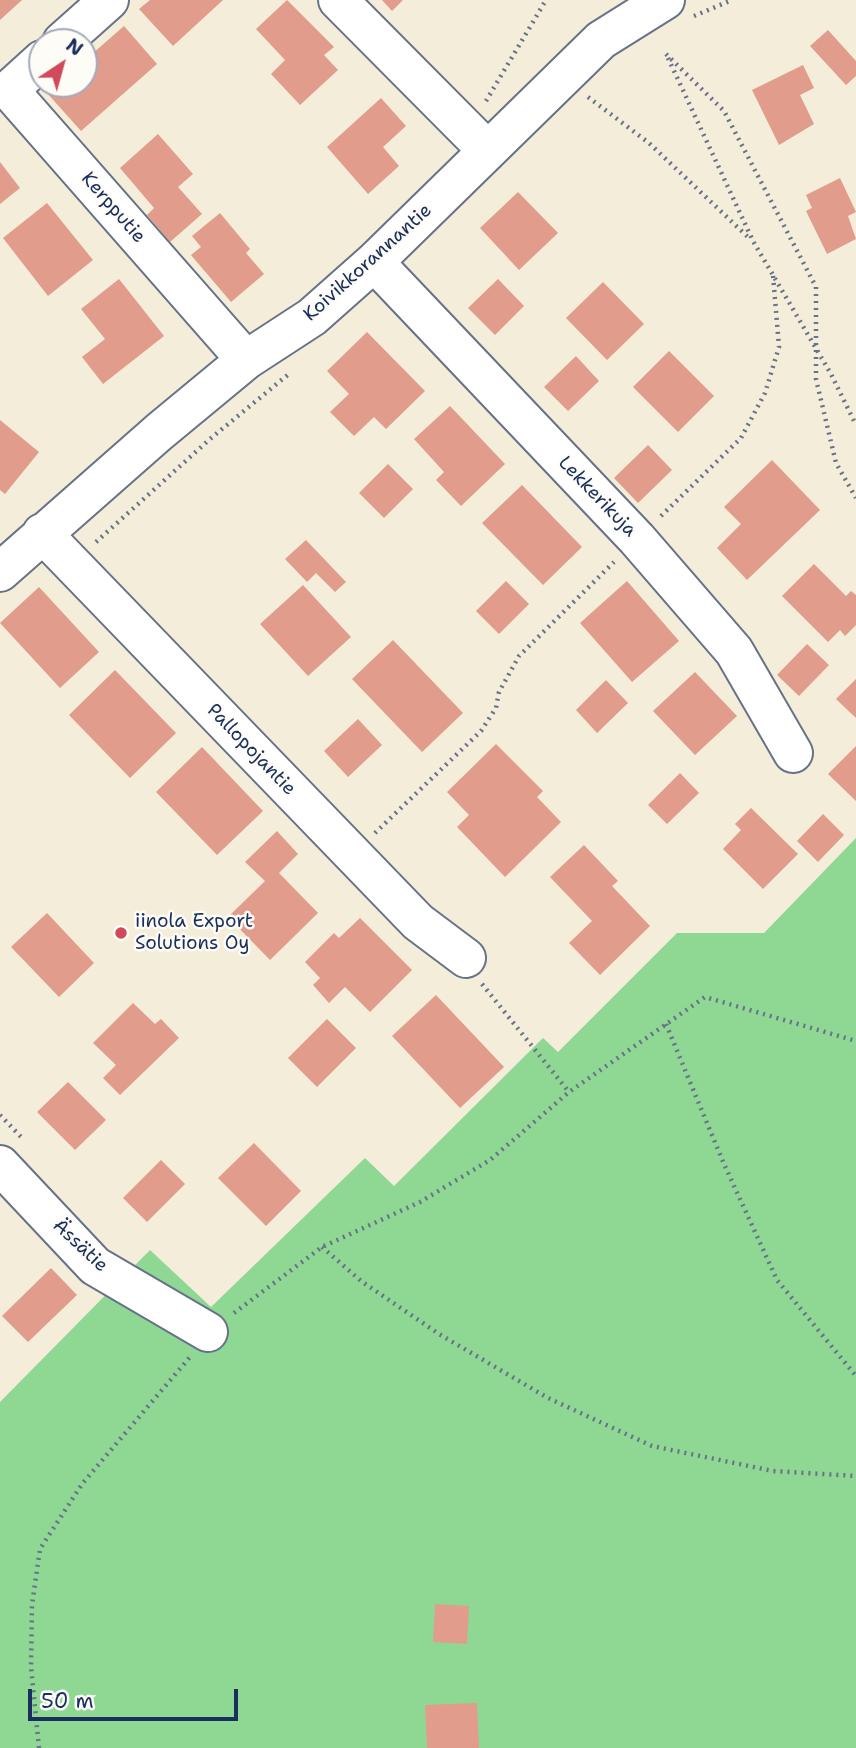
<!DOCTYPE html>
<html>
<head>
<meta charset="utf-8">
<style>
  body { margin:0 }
  #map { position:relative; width:856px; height:1748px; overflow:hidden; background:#f3edd9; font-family:"Shantell Sans",sans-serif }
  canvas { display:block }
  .north { position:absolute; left:28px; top:28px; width:70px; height:70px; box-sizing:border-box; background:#fdfcf7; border:2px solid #a3aaba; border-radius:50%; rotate:36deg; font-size:19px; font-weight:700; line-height:28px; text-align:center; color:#1b2f5e }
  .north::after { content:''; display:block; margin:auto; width:24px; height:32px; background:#d1495b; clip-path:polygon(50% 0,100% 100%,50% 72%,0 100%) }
  .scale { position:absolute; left:28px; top:1689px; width:210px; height:32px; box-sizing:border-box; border:4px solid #1b2f5e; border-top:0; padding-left:9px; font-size:21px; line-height:24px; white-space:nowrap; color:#1b2f5e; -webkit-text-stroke:5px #fdfcf7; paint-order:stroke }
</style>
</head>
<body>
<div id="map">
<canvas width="856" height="1748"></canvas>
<div class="north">N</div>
<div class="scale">50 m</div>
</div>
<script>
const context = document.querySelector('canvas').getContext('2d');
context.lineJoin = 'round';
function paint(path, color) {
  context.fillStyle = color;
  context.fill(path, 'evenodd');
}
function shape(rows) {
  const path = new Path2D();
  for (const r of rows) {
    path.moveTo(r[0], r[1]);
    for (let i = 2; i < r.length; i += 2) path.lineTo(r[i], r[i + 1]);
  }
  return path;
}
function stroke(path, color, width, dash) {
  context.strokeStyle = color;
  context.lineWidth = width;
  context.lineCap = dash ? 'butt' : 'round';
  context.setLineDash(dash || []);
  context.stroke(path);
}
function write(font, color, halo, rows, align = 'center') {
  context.font = font + ' "Shantell Sans",sans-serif';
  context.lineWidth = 5;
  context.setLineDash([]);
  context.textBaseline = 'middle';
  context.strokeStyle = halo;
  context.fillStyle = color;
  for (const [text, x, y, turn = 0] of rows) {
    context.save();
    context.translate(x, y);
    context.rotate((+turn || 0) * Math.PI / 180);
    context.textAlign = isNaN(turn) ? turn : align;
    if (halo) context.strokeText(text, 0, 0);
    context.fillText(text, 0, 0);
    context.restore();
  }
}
paint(shape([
  [856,838,856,1748,0,1748,0,1402,150,1250,211,1307,365,1158,394,1186,543,1038,558,1052,677,933,764,933]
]), '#8fd893');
paint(shape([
  [0,0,22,0,0,20],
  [150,0,223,0,173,46,139,9],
  [287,0,334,47,324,55,338,70,300,105,271,74,285,60,256,29],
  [382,0,403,0,392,11],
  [124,26,157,64,81,131,47,93,58,84,84,84,84,61],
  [828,30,856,61,856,76,846,85,810,46],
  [803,65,814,88,800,95,814,124,779,145,752,90],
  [381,98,406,126,383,147,399,166,368,194,327,147],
  [158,134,193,174,178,187,202,214,170,242,147,215,154,208,120,168],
  [0,162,20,188,0,204],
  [840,178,856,212,848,216,856,239,827,254,806,211,812,208,806,195],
  [518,192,558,233,519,270,480,228],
  [47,203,93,260,48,296,3,238],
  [220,213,250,249,246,253,264,274,231,302,191,255,201,247,192,236],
  [119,279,164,336,103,384,82,357,105,339,81,309],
  [498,279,524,306,495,335,468,308],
  [603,282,644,324,607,360,566,318],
  [367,332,425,391,386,429,374,417,354,436,330,412,349,394,327,371],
  [669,351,714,396,678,432,633,387],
  [576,356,599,381,568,411,544,387],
  [450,406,505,464,461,506,436,480,444,472,414,439],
  [0,420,39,452,5,494,0,490],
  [648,445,672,470,638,503,614,478],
  [772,460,820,510,747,580,717,548,741,524,724,507],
  [388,464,413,489,384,518,359,493],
  [522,485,582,547,543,585,482,523],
  [306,540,346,582,335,592,316,573,307,582,285,559],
  [814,564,846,596,851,591,856,595,856,625,845,636,840,630,828,642,782,596],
  [506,581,529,604,499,634,476,611],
  [627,581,679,641,632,682,580,623],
  [303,585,351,637,308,676,260,624],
  [39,587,99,652,60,688,0,623],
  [393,640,463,713,422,752,352,679],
  [807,644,829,665,799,696,777,675],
  [115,670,176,733,130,778,69,715],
  [695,672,737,716,695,755,653,711],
  [856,679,856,718,836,699],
  [606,680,628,703,597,733,576,710],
  [358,719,382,745,348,777,324,751],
  [496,744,543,791,537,797,561,822,505,877,457,827,469,815,447,792],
  [856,746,856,801,828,774],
  [202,747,263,811,217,855,156,792],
  [680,773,699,793,667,824,648,805],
  [751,808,798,854,763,889,723,849,741,830,735,824],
  [823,814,844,835,818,862,797,841],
  [277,831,298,854,279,873,318,913,270,960,228,917,265,881,245,862],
  [584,845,618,881,612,886,650,926,600,975,569,943,592,921,550,877],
  [47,913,94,963,59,997,11,947],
  [360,918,412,970,370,1012,345,987,329,1003,313,985,320,978,305,962,334,933,339,938],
  [436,995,504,1067,460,1108,392,1036],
  [133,1003,155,1024,161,1019,179,1038,120,1095,103,1078,116,1065,93,1043],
  [327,1019,356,1048,317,1087,288,1058],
  [68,1082,106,1120,75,1150,37,1112],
  [254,1143,301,1191,266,1226,218,1178],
  [161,1160,185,1184,147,1222,123,1198],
  [51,1268,77,1295,28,1342,2,1316],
  [435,1604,469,1606,467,1644,433,1642],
  [477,1703,479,1748,427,1748,425,1705]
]), '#e19c8c');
const minor = shape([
  [338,0,487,150],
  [62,42,109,0],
  [42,60,9,90,246,360],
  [374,262,637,539,734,651,793,753],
  [42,533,418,922,466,958],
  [0,572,159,432,246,360,312,317,374,262,601,40,665,0],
  [0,1165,95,1266,208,1332]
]);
stroke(minor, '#677289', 42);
stroke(shape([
  [694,16,732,0],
  [666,54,724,111,816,287,816,379,836,463,856,498],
  [668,58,753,241,831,374,856,425],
  [588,97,649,143,750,239],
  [486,101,546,0],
  [661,516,741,438,765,393,779,347,773,275],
  [96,542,210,439,290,373],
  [375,833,481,731,496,708,499,692,519,656,614,562],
  [482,984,569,1092],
  [666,1024,724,1164,777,1280,856,1376],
  [0,1115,23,1139],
  [322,1247,361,1281,439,1334,548,1398,652,1446,773,1471,856,1476],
  [234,1313,322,1247,420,1202,490,1160,569,1092,705,997,856,1041],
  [39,1748,31,1667,32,1605,40,1549,82,1484,190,1357]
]), '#677289', 4.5, [2, 5]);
stroke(minor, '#fff', 38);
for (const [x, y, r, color] of [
  [121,933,7,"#d1495b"]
]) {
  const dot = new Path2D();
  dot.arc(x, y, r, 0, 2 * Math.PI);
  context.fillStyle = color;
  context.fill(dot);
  stroke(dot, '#fdfcf7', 2.5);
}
write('19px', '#1b2f5e', '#fdfcf7', [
  ["Kerpputie",113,208,49],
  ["Koivikkorannantie",368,263,-42],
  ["Lekkerikuja",597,497,46],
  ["Pallopojantie",251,750,46],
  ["Ässätie",80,1246,43]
]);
write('19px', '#1b2f5e', '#fdfcf7', [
  ["iinola Export",135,922],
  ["Solutions Oy",135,944]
], 'left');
</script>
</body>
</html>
